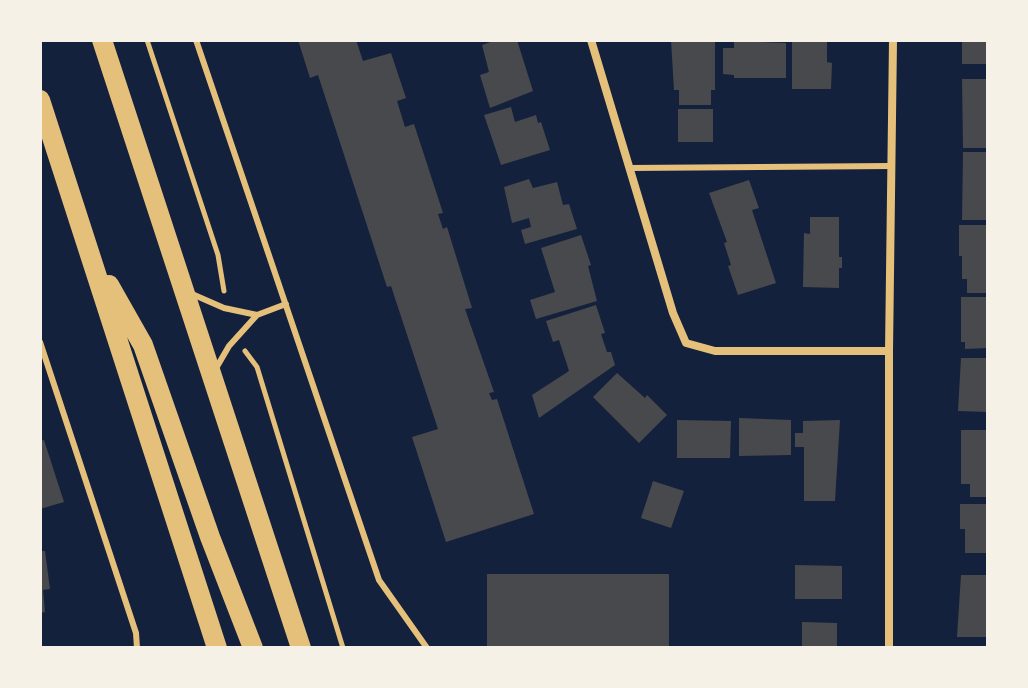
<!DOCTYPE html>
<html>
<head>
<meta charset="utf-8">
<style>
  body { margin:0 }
  #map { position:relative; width:1028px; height:688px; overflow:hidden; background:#14213d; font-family:"Open Sans",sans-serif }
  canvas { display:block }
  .frame { position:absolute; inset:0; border:42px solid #f6f1e7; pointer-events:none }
</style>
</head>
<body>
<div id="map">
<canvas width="1028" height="688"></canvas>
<div class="frame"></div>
</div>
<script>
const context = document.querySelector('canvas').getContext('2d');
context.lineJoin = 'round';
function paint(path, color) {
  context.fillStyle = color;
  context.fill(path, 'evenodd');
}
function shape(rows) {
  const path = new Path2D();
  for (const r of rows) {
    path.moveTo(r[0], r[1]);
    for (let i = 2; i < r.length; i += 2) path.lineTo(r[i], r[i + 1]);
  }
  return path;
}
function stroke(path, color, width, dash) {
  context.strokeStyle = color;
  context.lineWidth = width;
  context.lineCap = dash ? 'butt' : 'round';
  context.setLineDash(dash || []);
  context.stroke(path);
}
paint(shape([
  [298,40,356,40,363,61,391,53,406,98,397,101,405,127,414,124,443,213,438,214,443,229,447,227,472,308,465,309,494,392,489,393,492,400,497,399,534,514,446,542,412,437,438,429,391,286,387,287,318,75,310,78],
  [496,40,517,40,533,91,490,108,480,75,489,72,482,45],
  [671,40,715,40,715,90,711,90,711,105,679,105,679,90,674,90],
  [792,40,827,40,827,62,832,63,831,89,792,89],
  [962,40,988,40,988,64,962,64],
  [734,41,786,43,786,78,734,78,734,75,723,74,723,48,734,48],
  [962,79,988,79,988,148,963,148],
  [511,107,515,122,536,115,538,123,541,122,550,150,501,165,484,115],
  [678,109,713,109,713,142,678,142],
  [963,152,988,152,988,220,962,220],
  [529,179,533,188,557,182,563,205,569,204,577,229,525,244,521,230,531,227,529,218,512,223,504,187],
  [749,180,759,208,752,210,776,283,738,295,728,266,731,265,724,243,727,242,709,193],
  [810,217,839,217,839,257,842,257,842,268,839,268,839,288,803,287,804,233,810,234],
  [959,225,988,225,988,293,967,293,967,279,962,279,962,256,959,256],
  [581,235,591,265,588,266,597,301,536,319,530,300,555,292,541,248],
  [961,297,988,297,988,348,965,349,965,342,961,342],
  [596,305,605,333,601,334,607,352,611,352,615,365,539,418,532,395,569,371,559,340,553,342,546,321],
  [961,358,988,358,988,412,958,411],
  [617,373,645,398,647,395,667,415,639,443,593,397],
  [739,418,791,420,791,455,739,456],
  [677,420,731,421,730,458,677,458],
  [840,420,835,501,804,501,804,447,795,447,795,433,803,433,803,421],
  [961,430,988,430,988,497,970,497,970,484,961,484],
  [44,440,64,502,40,509,40,441],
  [653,481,684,491,671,528,641,518],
  [960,504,988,504,988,553,965,553,965,529,960,529],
  [40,551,45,551,50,589,43,590,45,612,40,613],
  [795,565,842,566,842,599,795,599],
  [487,574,669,574,669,646,487,646],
  [961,575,988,575,988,637,957,637],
  [802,622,837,623,837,648,802,648]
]), '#48494c');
stroke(shape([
  [147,40,218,255,224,291],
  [245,351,257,367,343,648]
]), '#e5c07b', 5);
stroke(shape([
  [196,40,379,580,427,648],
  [630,168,891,166],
  [192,294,224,308,257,315],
  [40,342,136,633,137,648],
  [215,370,229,346,257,315,286,304]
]), '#e5c07b', 6);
stroke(shape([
  [591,40,673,313,686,343,715,351,889,351],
  [889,648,889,351,893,40]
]), '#e5c07b', 8);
stroke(shape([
  [102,40,301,648],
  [40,100,217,648],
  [109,285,143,345,210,537,253,648]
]), '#e5c07b', 20);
</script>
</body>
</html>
